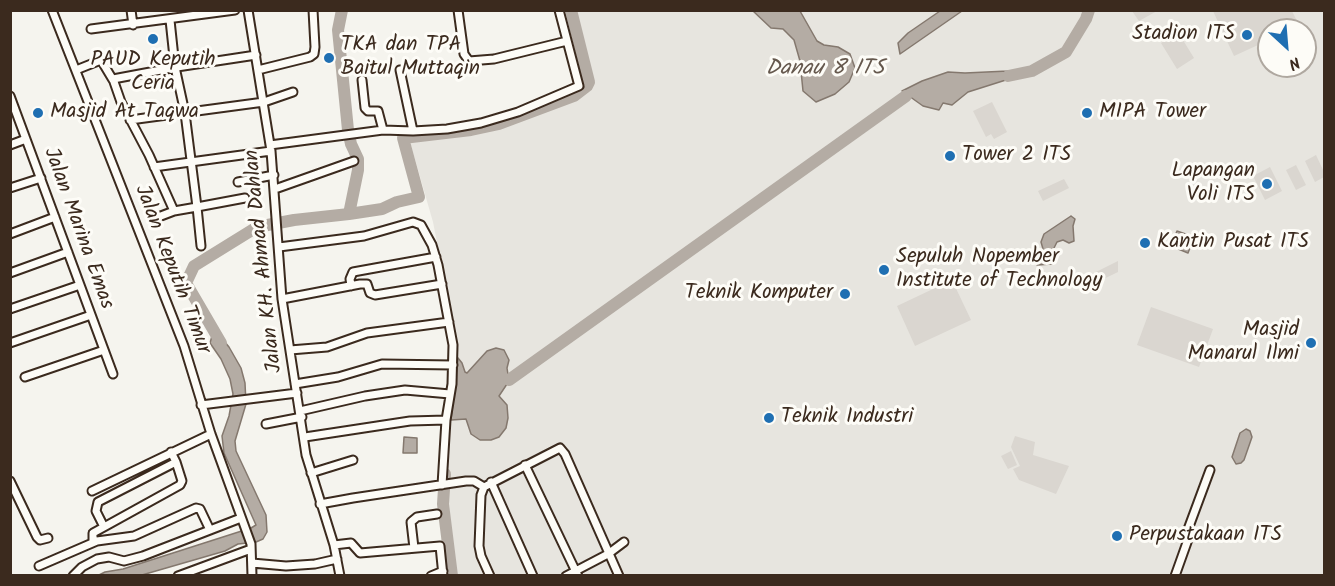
<!DOCTYPE html>
<html>
<head>
<meta charset="utf-8">
<style>
  body { margin:0 }
  #map { position:relative; width:1335px; height:586px; overflow:hidden; background:#f5f4ee; font-family:Kalam,sans-serif }
  canvas { display:block }
  .frame { position:absolute; inset:0; border:12px solid #3b2a1e; pointer-events:none }
  .north { position:absolute; left:1257px; top:18px; width:60px; height:60px; box-sizing:border-box; background:#fdfcf7; border:2px solid #afa8a0; border-radius:50%; rotate:154deg; font-size:16px; font-weight:700; line-height:24px; text-align:center; color:#3b2a1e }
  .north::after { content:''; display:block; margin:auto; width:21px; height:27px; background:#1f6fb2; clip-path:polygon(50% 0,100% 100%,50% 72%,0 100%) }
</style>
</head>
<body>
<div id="map">
<canvas width="1335" height="586"></canvas>
<div class="frame"></div>
<div class="north">N</div>
</div>
<script>
const context = document.querySelector('canvas').getContext('2d');
context.lineJoin = 'round';
function paint(path, color) {
  context.fillStyle = color;
  context.fill(path, 'evenodd');
}
function shape(rows) {
  const path = new Path2D();
  for (const r of rows) {
    path.moveTo(r[0], r[1]);
    for (let i = 2; i < r.length; i += 2) path.lineTo(r[i], r[i + 1]);
  }
  return path;
}
function stroke(path, color, width, dash) {
  context.strokeStyle = color;
  context.lineWidth = width;
  context.lineCap = dash ? 'butt' : 'round';
  context.setLineDash(dash || []);
  context.stroke(path);
}
function write(font, color, halo, rows, align = 'center') {
  context.font = font + ' Kalam,sans-serif';
  context.lineWidth = 6;
  context.setLineDash([]);
  context.textBaseline = 'middle';
  context.strokeStyle = halo;
  context.fillStyle = color;
  for (const [text, x, y, turn = 0] of rows) {
    context.save();
    context.translate(x, y);
    context.rotate((+turn || 0) * Math.PI / 180);
    context.textAlign = isNaN(turn) ? turn : align;
    if (halo) context.strokeText(text, 0, 0);
    context.fillText(text, 0, 0);
    context.restore();
  }
}
paint(shape([
  [569,11,1324,11,1324,575,453,575,448,484,442,429,452,356,452,318,433,222,410,142,496,128,554,108,589,91],
  [1269,30,1305,30,1305,66,1269,66]
]), '#e7e5df');
paint(shape([
  [1132,11,1157,11,1139,21],
  [1213,11,1292,11,1299,25,1290,30,1269,30,1269,40,1234,56],
  [1178,32,1194,58,1177,69,1161,43],
  [992,102,1007,132,994,139,991,134,986,137,973,111],
  [1316,155,1324,172,1324,177,1315,182,1305,161],
  [1296,165,1306,185,1296,190,1286,170],
  [1270,167,1282,191,1265,200,1253,176],
  [1064,179,1069,188,1043,201,1038,191],
  [1118,261,1118,272,1085,288,1076,282],
  [952,280,971,320,915,346,897,306],
  [1151,307,1213,329,1199,367,1137,345],
  [1015,436,1035,442,1033,455,1069,466,1056,494,1019,480,1013,469,1020,466,1011,447],
  [1011,451,1017,465,1008,469,1001,456]
]), '#dad6d0');
const water = shape([
  [753,11,800,11,817,41,824,45,838,47,850,54,855,68,849,82,835,94,816,102,803,91,800,61,794,40,783,29,771,28,753,11],
  [940,11,962,11,900,54,898,43,908,33,940,11],
  [1008,71,1009,79,968,92,952,105,943,103,939,110,923,106,902,91,922,81,948,72,965,73,1008,71],
  [1071,216,1075,219,1073,226,1074,241,1069,243,1063,240,1057,242,1054,248,1056,260,1052,264,1037,265,1037,256,1043,249,1041,242,1044,234,1071,216],
  [1177,231,1194,237,1188,253,1171,246,1177,231],
  [214,329,229,347,241,368,245,383,246,404,235,441,236,451,266,515,267,532,263,539,256,542,238,544,225,551,142,575,97,576,105,572,123,569,251,528,256,525,224,453,222,436,229,416,233,394,230,379,221,359,210,343,214,329],
  [496,348,504,350,509,360,507,368,509,381,499,396,507,405,508,418,506,428,499,437,491,440,480,440,471,434,466,419,451,420,458,358,462,363,465,372,467,373,487,351,496,348],
  [1246,429,1250,431,1252,437,1244,460,1241,463,1236,464,1232,457,1240,433,1246,429],
  [404,437,417,438,417,453,403,453,404,437]
]);
paint(water, '#b4aca4');
stroke(water, '#84786e', 1.5);
stroke(shape([
  [1008,76,1032,71,1066,52,1086,19,1089,10],
  [349,214,382,209,397,202,419,197,403,138,471,130,499,124,574,96,587,86,589,82,571,10],
  [221,343,186,283,194,266,257,227,294,220,349,214,358,170,358,159,351,144,348,130,338,30,342,10],
  [509,380,906,96],
  [445,474,443,504,452,576]
]), '#b4aca4', 12);
const minor = shape([
  [52,10,184,346,211,434,251,544,252,576],
  [131,10,133,25],
  [248,10,271,151,282,299,306,455,334,545,340,576],
  [458,10,464,54,469,61,494,59,567,41],
  [91,29,235,10],
  [76,70,101,60,113,80],
  [258,70,310,57,314,54,315,47,313,10],
  [400,70,413,131],
  [362,80,365,108,368,111,378,111,383,130],
  [10,96,113,374],
  [130,120,264,102,293,92],
  [10,145,26,139],
  [270,145,383,130,413,131,447,129,481,123,518,112,579,86,559,10],
  [154,167,271,151],
  [238,182,274,175],
  [10,188,41,178],
  [275,189,354,161],
  [174,211,149,155,121,102,113,79,177,67,256,55],
  [153,219,174,211,197,207,185,113,175,67,170,20],
  [10,234,55,217],
  [201,246,197,207,245,198],
  [279,247,364,236,413,222,421,225,432,245,438,265,453,345,452,384,446,420],
  [10,273,68,252],
  [351,286,350,279,353,272,436,257],
  [282,299,360,284,367,284,370,293,375,295,442,284],
  [10,309,80,285],
  [10,343,91,315],
  [290,350,327,347,367,333,449,322],
  [25,377,104,350],
  [295,384,338,377,382,364,453,365],
  [201,405,297,393],
  [300,411,365,396,405,390,450,394],
  [266,424,302,417],
  [305,437,410,421,446,420,442,485],
  [171,452,176,462,182,481,180,485,104,527,96,511,98,502,176,462],
  [525,465,578,576],
  [311,473,353,460],
  [10,481,37,537,40,540,48,538],
  [491,482,533,576],
  [92,491,211,434],
  [320,504,353,498,466,481,474,481,484,487],
  [93,542,93,533,104,527],
  [334,545,351,543,360,553,440,546,443,576],
  [414,548,411,522,417,517,437,514],
  [252,563,286,566,315,564,337,559],
  [39,566,97,541,134,536,196,508,200,509,210,530],
  [73,576,82,567,97,559,109,557,124,561,143,556,241,518],
  [178,576,251,549],
  [431,576,443,571],
  [490,576,481,556,479,546,481,495,484,487,560,448,565,454,619,576],
  [566,576,608,554,624,542],
  [1175,576,1190,534,1187,532,1210,470]
]);
stroke(minor, '#3b2a1e', 11);
stroke(minor, '#fdfcf7', 7);
for (const [x, y, r, color] of [
  [1247,35,6,"#1f6fb2"],
  [153,39,6,"#1f6fb2"],
  [329,58,6,"#1f6fb2"],
  [38,113,6,"#1f6fb2"],
  [1087,113,6,"#1f6fb2"],
  [950,156,6,"#1f6fb2"],
  [1267,184,6,"#1f6fb2"],
  [1145,243,6,"#1f6fb2"],
  [884,270,6,"#1f6fb2"],
  [845,294,6,"#1f6fb2"],
  [1311,343,6,"#1f6fb2"],
  [769,418,6,"#1f6fb2"],
  [1117,536,6,"#1f6fb2"]
]) {
  const dot = new Path2D();
  dot.arc(x, y, r, 0, 2 * Math.PI);
  context.fillStyle = color;
  context.fill(dot);
  stroke(dot, '#fdfcf7', 2);
}
write('21px', '#3b2a1e', '#fdfcf7', [
  ["Stadion ITS",1235,35,"right"],
  ["TKA dan TPA",341,46],
  ["Baitul Muttaqin",341,70],
  ["PAUD Keputih",153,61,"center"],
  ["Ceria",153,85,"center"],
  ["Masjid At Taqwa",50,113],
  ["MIPA Tower",1099,113],
  ["Tower 2 ITS",962,156],
  ["Lapangan",1255,172,"right"],
  ["Voli ITS",1255,196,"right"],
  ["Kantin Pusat ITS",1157,243],
  ["Sepuluh Nopember",896,258],
  ["Institute of Technology",896,282],
  ["Teknik Komputer",833,294,"right"],
  ["Masjid",1299,331,"right"],
  ["Manarul Ilmi",1299,355,"right"],
  ["Teknik Industri",781,418],
  ["Perpustakaan ITS",1129,536]
], 'left');
write('21px', '#3b2a1e', '#fdfcf7', [
  ["Jalan Marina Emas",77,229,70],
  ["Jalan KH. Ahmad Dahlan",265,261,-96],
  ["Jalan Keputih Timur",171,270,69]
]);
write('italic 22px', '#65584d', '#fdfcf7', [
  ["Danau 8 ITS",825,70]
]);
</script>
</body>
</html>
